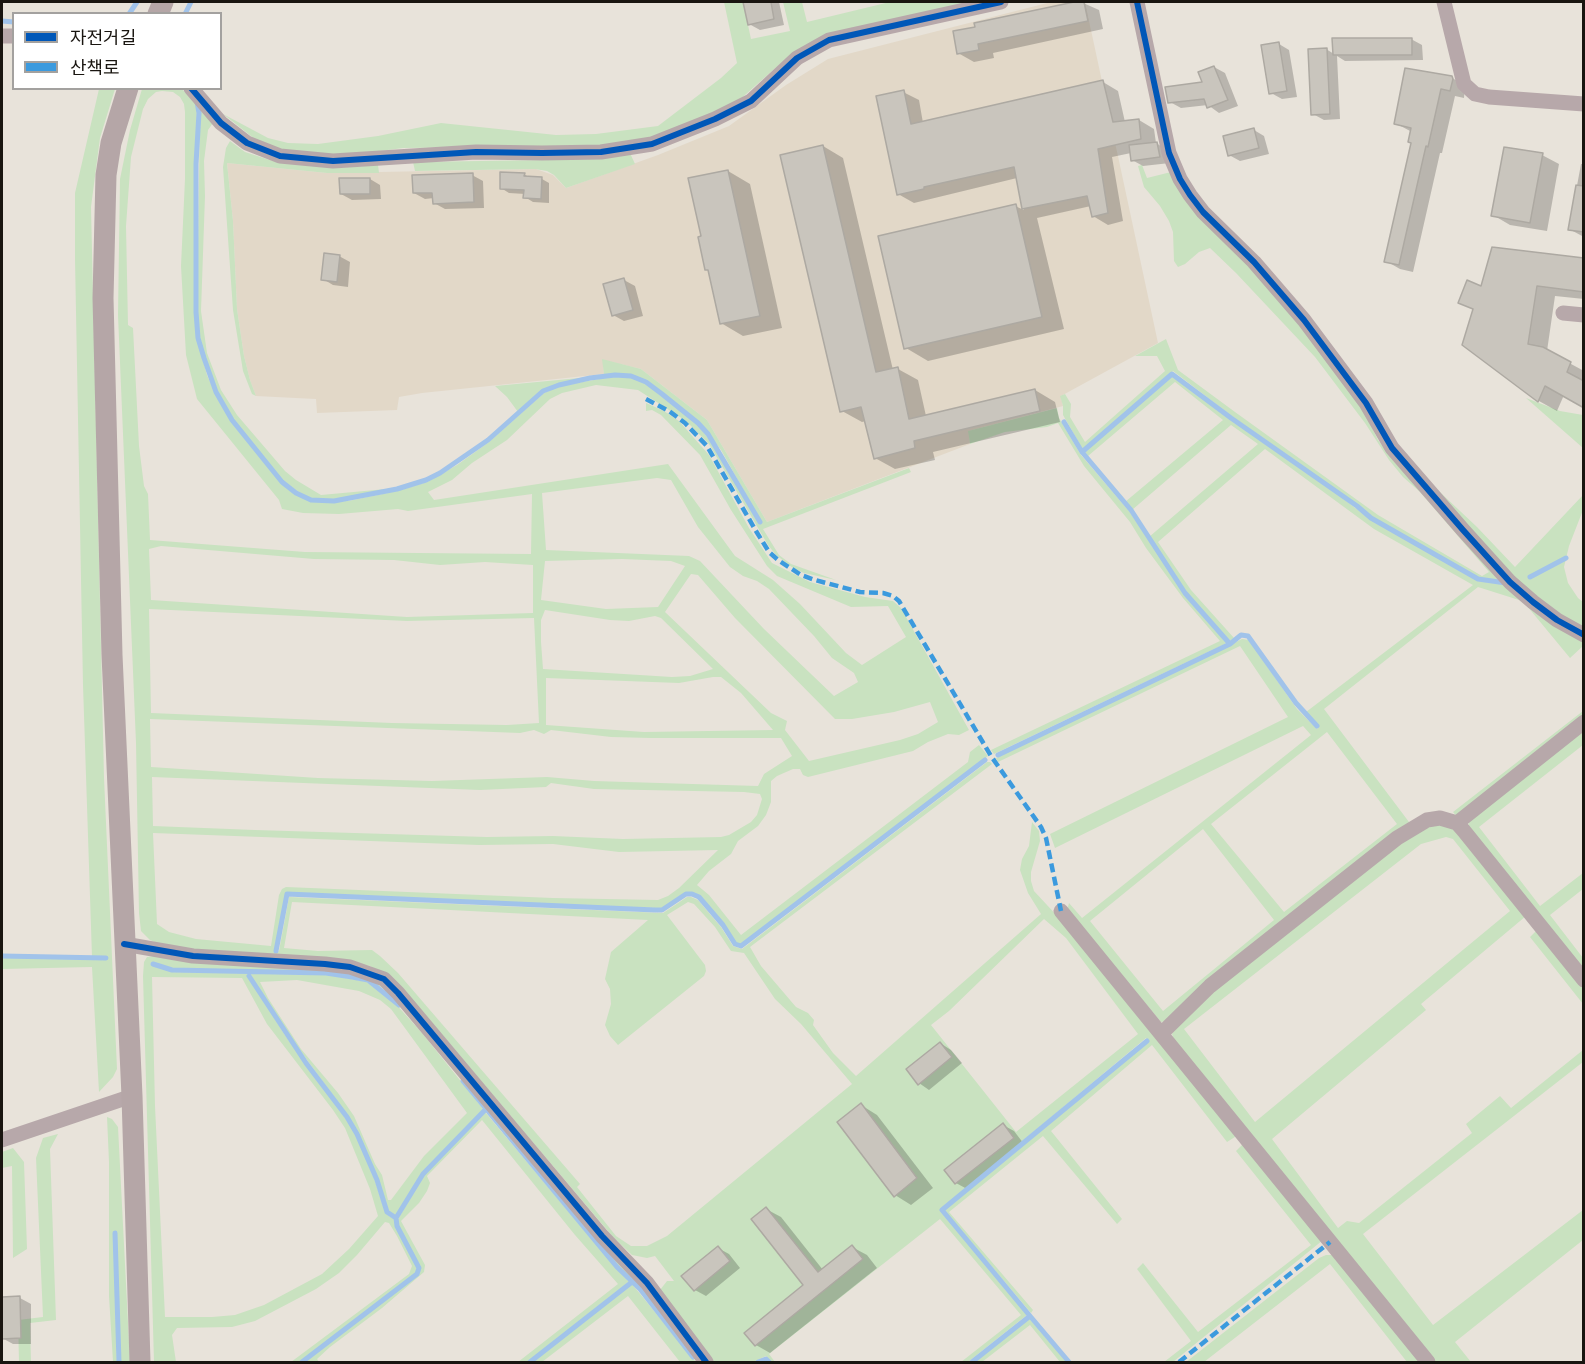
<!DOCTYPE html>
<html>
<head>
<meta charset="utf-8">
<style>
  body { margin:0 }
  #map { position:relative; width:1585px; height:1364px; overflow:hidden; background:#e8e3da; font-family:Overpass,"Noto Sans KR",sans-serif }
  canvas { display:block }
  .frame { position:absolute; inset:0; border:3px solid #191510; pointer-events:none }
  .legend { position:absolute; left:12px; top:12px; width:210px; height:78px; box-sizing:border-box; background:#fff; border:2px solid #a3a19f; margin:0; padding:8px 10px; list-style:none; font-size:18px; color:#191510 }
  .legend li { display:flex; align-items:center; gap:12px; height:30px }
  .legend b { width:30px; border:2px solid #a3a19f }
</style>
</head>
<body>
<div id="map">
<canvas width="1585" height="1364"></canvas>
<div class="frame"></div>
<ul class="legend">
<li><b style="height:8px;background:#0057b8"></b>자전거길</li>
<li><b style="height:8px;background:#3b9ade"></b>산책로</li>
</ul>
</div>
<script>
const context = document.querySelector('canvas').getContext('2d');
context.lineJoin = 'round';
function paint(path, color) {
  context.fillStyle = color;
  context.fill(path, 'evenodd');
}
function shape(rows) {
  const path = new Path2D();
  for (const r of rows) {
    path.moveTo(r[0], r[1]);
    for (let i = 2; i < r.length; i += 2) path.lineTo(r[i], r[i + 1]);
  }
  return path;
}
function stroke(path, color, width, dash) {
  context.strokeStyle = color;
  context.lineWidth = width;
  context.lineCap = dash ? 'butt' : 'round';
  context.setLineDash(dash || []);
  context.stroke(path);
}
paint(shape([
  [1051,2,1085,2,1158,343,1061,396,1063,406,969,431,970,444,767,522,707,420,641,369,603,360,604,374,422,393,399,397,397,410,317,413,316,399,256,396,250,380,244,356,237,309,233,221,227,163,327,173,536,169,553,175,566,188,658,155,729,126,786,85,828,59]
]), '#e2d8c8');
paint(shape([
  [724,2,743,2,751,39,790,31,783,2,802,2,807,22,890,2,982,2,790,55,736,103,648,140,624,146,403,148,342,156,293,153,256,140,223,114,268,138,288,143,318,144,378,136,441,123,556,135,596,134,658,126,721,78,737,63],
  [99,89,115,89,100,138,91,207,104,778,117,1069,113,1077,99,1092,92,967,2,969,2,957,108,959,92,957,83,685,75,259,75,193],
  [142,89,182,89,197,105,194,312,197,338,207,375,215,393,231,421,281,483,295,494,311,502,348,501,397,491,427,482,457,465,489,442,544,393,560,386,616,376,630,377,645,383,697,424,718,451,758,522,761,521,721,450,699,422,646,381,631,374,604,374,602,359,641,369,707,420,767,522,909,468,911,472,763,529,779,555,791,564,836,580,804,573,793,568,776,555,768,545,709,444,686,421,638,390,596,385,562,393,550,399,507,440,472,463,452,480,428,492,434,500,668,464,735,556,773,580,800,604,846,653,862,665,906,637,888,606,851,607,777,576,767,566,731,510,700,455,661,415,652,410,646,411,646,403,664,411,679,421,709,455,749,528,772,563,810,582,865,597,893,601,901,608,969,730,959,735,948,734,928,742,913,751,808,777,803,775,800,769,793,769,777,776,771,781,771,802,766,815,758,826,738,841,731,854,709,871,697,885,709,895,741,935,968,762,970,752,979,745,988,756,741,945,736,943,724,924,700,896,692,892,685,893,662,908,655,908,482,903,286,893,275,950,275,953,279,951,289,897,663,913,687,897,691,897,698,900,721,927,733,946,742,949,987,762,990,762,992,764,750,947,761,966,796,1007,808,1013,814,1020,813,1025,833,1053,856,1076,1041,914,1028,893,1020,870,1022,859,1029,846,1032,822,1039,831,1040,841,1031,872,1031,881,1034,891,1060,919,1238,1135,1227,1142,1152,1045,1051,1131,1122,1219,1117,1224,1043,1136,949,1212,1033,1310,1031,1313,944,1210,1149,1041,1146,1038,940,1210,1027,1315,968,1362,961,1362,1021,1315,940,1219,769,1354,775,1362,771,1362,766,1356,753,1362,713,1362,660,1290,667,1281,674,1281,655,1256,647,1258,632,1255,613,1237,417,1005,380,972,370,966,351,963,192,950,159,944,150,940,141,931,139,913,136,743,118,315,120,179,130,130],
  [162,91,173,92,180,97,184,104,185,112,185,179,181,266,186,355,197,399,279,500,282,509,303,513,339,514,398,509,408,511,532,494,531,554,305,552,150,540,148,494,144,486,139,446,133,328,128,325,126,226,131,157,143,109,148,99,156,92],
  [657,478,671,480,698,527,730,567,743,576,757,581,769,589,814,636,832,658,854,673,858,682,834,696,764,629,700,561,689,556,546,550,542,493],
  [161,546,314,559,394,560,440,565,485,562,533,565,533,613,407,617,151,600,149,549],
  [622,559,671,561,685,566,658,607,606,609,541,600,545,561],
  [691,574,698,575,735,618,835,719,852,719,894,712,930,702,938,722,918,734,900,740,809,761,785,730,787,721,771,713,665,612],
  [149,609,407,621,534,618,539,723,507,725,392,723,151,713],
  [545,610,610,620,629,621,655,616,661,618,713,669,690,676,672,677,543,669,541,642,541,620],
  [713,677,721,677,741,693,773,730,644,732,546,725,546,678,679,683],
  [150,719,520,733,534,730,544,734,551,730,611,737,651,738,781,738,792,756,764,774,758,786,594,781,547,777,432,781,318,778,151,767],
  [152,777,480,790,546,787,551,783,594,789,744,792,760,794,762,799,757,815,751,822,729,835,721,837,623,839,553,836,487,837,255,830,153,826],
  [153,833,479,845,553,844,619,852,718,850,679,888,668,896,658,900,553,898,286,887,282,889,279,895,271,946,196,939,169,932,157,924],
  [292,902,648,920,611,952,605,979,610,989,611,1004,605,1025,610,1036,618,1045,704,976,706,971,705,965,667,915,688,902,694,904,715,927,731,951,744,953,775,999,801,1024,852,1084,667,1236,647,1246,631,1246,616,1236,577,1187,580,1184,398,973,380,956,372,950,318,951,284,948],
  [1044,919,1066,938,1138,1034,1016,1132,931,1025,949,1011],
  [200,110,213,123,208,130,204,161,205,196,201,311,207,353,221,390,237,415,285,471,296,480,321,495,397,488,334,500,311,499,304,496,283,481,233,419,217,392,205,358,200,337,197,312],
  [230,141,245,152,273,161,336,168,378,165,379,173,327,173,227,163,233,221,237,309,244,356,250,380,256,396,252,394,243,371,233,310,223,167,226,148],
  [630,153,635,164,566,188,554,175,547,171,535,169,415,171,413,162,548,160],
  [1142,165,1147,178,1171,172,1284,304,1362,407,1378,440,1396,464,1420,486,1504,581,1478,578,1373,518,1358,505,1233,417,1173,371,1083,450,1063,415,1063,406,1060,396,1065,394,1071,404,1070,417,1085,442,1165,371,1157,356,1135,356,1166,339,1178,370,1235,412,1378,515,1482,576,1489,572,1420,492,1403,477,1389,460,1365,423,1315,357,1236,273,1210,248,1199,252,1185,264,1178,267,1174,261,1173,232,1169,221,1160,206,1144,187,1138,166],
  [1173,375,1231,420,1320,481,1371,520,1478,581,1509,585,1583,641,1583,646,1570,658,1527,606,1519,600,1478,587,1324,709,1412,826,1167,1021,1161,1022,1067,911,1069,903,1082,918,1311,735,1303,726,1055,848,1050,834,1288,717,1240,646,998,762,996,758,1242,639,1249,640,1297,709,1317,729,1319,726,1306,712,1473,585,1374,529,1265,449,1158,542,1191,590,1234,638,1230,641,1186,592,1149,537,1258,444,1231,425,1132,510,1125,502,1223,420,1175,382,1088,456,1085,452],
  [1327,732,1397,824,1284,912,1211,824],
  [1203,829,1274,920,1163,1011,1090,921],
  [590,377,559,383,543,390,518,412,507,397,495,386],
  [1526,398,1560,411,1583,415,1583,448],
  [1057,408,1059,418,1081,455,1129,511,1184,593,1227,643,994,754,991,750,1220,641,1183,598,1146,548,1130,522,1084,466,1058,423,1047,427,1005,432,970,444,968,431],
  [1408,462,1477,527,1515,567,1583,495,1583,510,1569,546,1564,567,1568,583,1578,598,1583,602,1583,632,1511,579],
  [1583,711,1583,720,1459,819,1453,812],
  [1583,729,1583,745,1479,827,1540,906,1583,873,1583,889,1550,915,1583,958,1583,973,1468,828,1469,822],
  [1439,824,1453,827,1526,916,1421,1004,1426,1010,1272,1139,1338,1228,1347,1221,1359,1223,1472,1133,1466,1124,1500,1096,1511,1108,1583,1050,1583,1062,1363,1234,1433,1325,1583,1210,1583,1240,1455,1342,1471,1362,1434,1362,1174,1040,1172,1034,1175,1026,1214,991,1370,866,1422,829],
  [1446,837,1453,839,1510,911,1255,1122,1184,1029,1421,844],
  [1537,930,1583,988,1583,1004,1530,937],
  [154,956,201,961,334,969,364,975,378,980,413,1015,565,1199,620,1261,643,1283,702,1362,699,1362,641,1288,618,1266,488,1112,424,1031,396,1000,382,988,368,979,326,972,172,969,153,963,150,964,172,972,325,974,367,982,394,1002,422,1033,484,1110,422,1174,396,1217,391,1214,386,1205,378,1180,359,1134,348,1116,285,1030,254,981,251,980,283,1032,305,1064,335,1102,356,1135,375,1181,383,1206,389,1216,395,1219,396,1227,418,1268,416,1273,300,1362,291,1362,409,1274,412,1266,397,1236,389,1223,385,1222,357,1255,339,1273,316,1289,255,1321,232,1327,177,1328,172,1335,176,1362,154,1362,143,976,144,962,147,957],
  [152,977,242,978,267,1024,333,1110,345,1128,370,1189,378,1216,349,1249,322,1274,264,1305,235,1315,212,1317,165,1317,155,1106],
  [297,980,359,991,380,1000,391,1009,467,1113,424,1156,391,1200,388,1200,382,1175,375,1164,354,1116,338,1093,301,1049,268,998,260,982],
  [485,1112,616,1268,630,1281,527,1362,518,1362,618,1284,575,1235,482,1120,427,1176,430,1183,427,1191,419,1203,401,1221,425,1265,424,1272,382,1308,330,1347,317,1359,319,1362,304,1362,418,1275,421,1267,398,1226,398,1219,424,1175],
  [107,1117,112,1119,118,1127,130,1362,120,1362,116,1234,114,1233,117,1362,113,1362,109,1296,109,1162],
  [58,1134,50,1149,56,1320,30,1323,31,1362,19,1362,18,1320,43,1317,36,1158,43,1138],
  [1244,1143,1323,1240,1173,1362,1164,1362,1191,1341,1137,1269,1143,1263,1198,1332,1311,1245,1236,1151],
  [13,1148,24,1162,27,1249,13,1258,12,1166,2,1168,2,1152],
  [1326,1255,1333,1255,1423,1362,1407,1362,1330,1264,1204,1362,1186,1362,1319,1258],
  [632,1284,696,1362,680,1362,628,1296,542,1362,533,1362],
  [1029,1318,1067,1362,1060,1362,1030,1325,982,1362,973,1362]
]), '#c9e2c0');
paint(shape([
  [744,2,779,2,784,25,760,30,749,24],
  [1081,2,1099,10,1103,29,993,53,994,58,974,62,958,53,977,28,976,24],
  [1411,39,1422,45,1423,60,1345,61,1337,56,1340,119,1324,120,1313,114,1326,49,1334,54],
  [1279,44,1289,50,1297,97,1282,99,1271,93],
  [1214,67,1225,73,1238,106,1219,113,1208,105,1181,108,1170,102,1204,84],
  [1452,78,1465,85,1464,98,1455,96,1442,153,1440,153,1413,272,1400,269,1386,261,1413,143,1412,132,1395,123],
  [1103,82,1118,91,1125,122,1139,120,1154,129,1156,143,1167,150,1170,163,1143,166,1132,160,1131,153,1112,157,1123,221,1108,225,1093,216,1091,206,1037,218,1064,329,928,361,906,348,1015,206,1024,210,1017,178,914,203,898,194,903,92,919,100,923,123],
  [1254,130,1264,136,1269,154,1240,161,1229,155],
  [823,146,843,158,893,370,898,369,918,380,926,416,1035,390,1055,402,1060,422,933,452,935,460,895,469,875,458,866,421,862,422,842,411],
  [1542,155,1559,164,1547,231,1510,225,1493,215],
  [1581,164,1584,164,1584,237,1569,229],
  [728,171,750,184,782,328,743,336,721,323,703,238],
  [524,174,530,178,542,179,549,183,549,203,533,202,525,197,525,194,509,193,501,188],
  [472,175,483,181,484,208,445,209,434,203,434,198,425,199,414,193],
  [370,179,380,185,381,199,352,200,341,194],
  [339,256,350,262,348,287,333,285,323,279],
  [1584,260,1584,299,1555,296,1547,351,1584,371,1584,406,1564,395,1557,411,1539,401,1464,344,1475,310,1460,302,1481,288],
  [624,280,635,286,643,316,624,321,613,315],
  [940,1043,951,1050,962,1063,929,1090,919,1083],
  [861,1105,877,1115,933,1188,911,1205,895,1195],
  [1003,1125,1014,1131,1024,1144,967,1189,956,1183],
  [766,1209,781,1217,823,1270,852,1247,867,1255,877,1268,770,1353,756,1345,805,1285],
  [718,1248,729,1254,740,1268,706,1296,695,1290],
  [2,1298,20,1298,31,1304,31,1344,13,1344,2,1338]
]), '#0003');
stroke(shape([
  [129,14,137,2],
  [185,14,191,2],
  [2,21,14,22],
  [197,102,199,113,196,164,196,312,198,338,204,358,216,392,232,420,282,482,296,493,311,500,334,501,397,489,426,480,440,473,488,440,543,391,559,385,590,378,615,375,631,376,646,382,662,394,698,423,708,434,760,522],
  [1082,452,1172,374,1231,418,1357,506,1371,518,1478,579,1506,583],
  [1530,577,1566,558],
  [1230,644,1241,635,1248,636,1296,703,1317,726],
  [998,755,1230,644,1185,593,1131,510,1082,452,1064,422],
  [276,951,287,894,655,910,662,910,686,894,692,894,699,897,723,925,735,944,741,946,985,760],
  [2,956,106,958],
  [153,964,172,970,326,973,352,977,368,980,399,1005],
  [249,976,306,1063,347,1117,357,1134,377,1180,387,1212,396,1218],
  [463,1081,617,1267,640,1289,693,1357],
  [115,1233,119,1362],
  [1030,1316,942,1210,1147,1041],
  [302,1362,417,1274,419,1268,397,1226,396,1218,423,1174,485,1110],
  [530,1362,632,1282],
  [758,1362,766,1359,769,1362],
  [972,1362,1030,1316,1069,1362]
]), '#a1c3ea', 5);
const building = shape([
  [743,2,771,2,774,19,748,25,743,2],
  [1074,2,1084,2,1088,21,978,44,979,50,957,54,953,31,975,27,974,23,1074,2],
  [1332,38,1412,38,1412,55,1333,55,1332,38],
  [1279,42,1287,91,1269,94,1261,45,1279,42],
  [1327,48,1330,114,1311,115,1308,49,1327,48],
  [1214,66,1228,100,1207,108,1204,99,1168,103,1165,87,1202,82,1198,72,1214,66],
  [1405,68,1452,76,1453,79,1450,91,1441,89,1428,147,1426,146,1399,265,1384,262,1411,143,1408,142,1411,128,1394,124,1405,68],
  [1103,80,1113,122,1139,119,1141,139,1098,149,1108,213,1092,217,1087,196,1022,209,1014,167,924,187,924,189,897,195,876,96,904,90,911,124,1103,80],
  [1254,128,1259,148,1228,156,1223,136,1254,128],
  [1157,142,1160,157,1131,161,1129,145,1157,142],
  [823,145,876,372,898,367,909,419,1035,389,1040,411,914,441,915,448,874,459,861,407,840,412,780,155,823,145],
  [1504,147,1543,153,1530,223,1491,216,1504,147],
  [728,170,760,316,720,324,708,270,705,270,698,237,701,236,688,178,728,170],
  [500,172,525,173,524,176,542,177,541,199,523,198,524,190,500,189,500,172],
  [473,173,474,202,433,204,432,193,413,193,412,175,473,173],
  [339,178,370,178,370,194,340,194,339,178],
  [1576,185,1584,186,1584,232,1568,230,1576,185],
  [1016,204,1042,317,904,349,878,236,1016,204],
  [1492,247,1584,258,1584,292,1537,286,1528,344,1543,347,1571,362,1567,372,1584,381,1584,408,1545,386,1538,402,1462,345,1473,309,1458,303,1467,280,1481,286,1492,247],
  [324,253,340,255,337,282,321,280,324,253],
  [624,278,633,310,612,316,603,284,624,278],
  [940,1042,952,1057,918,1085,906,1069,940,1042],
  [861,1103,917,1178,894,1197,837,1122,861,1103],
  [1003,1123,1014,1138,955,1184,944,1170,1003,1123],
  [766,1207,818,1272,852,1245,863,1259,755,1346,744,1333,803,1285,751,1219,766,1207],
  [718,1246,730,1261,694,1291,681,1276,718,1246],
  [20,1296,21,1338,2,1339,2,1297,20,1296]
]);
paint(building, '#c9c5bd');
stroke(building, '#ada9a2', 1.5);
stroke(shape([
  [1137,2,1169,153,1180,179,1190,195,1203,212,1254,262,1304,320,1366,403,1392,448,1463,530,1510,582,1533,602,1557,620,1584,635],
  [1444,2,1464,84,1475,94,1489,97,1584,104],
  [2,36,14,36],
  [191,88,221,123,247,143,280,156,333,161,476,152,542,153,601,152,652,144,715,119,751,101,797,58,829,40,1001,2],
  [1563,313,1584,315],
  [1457,823,1584,722],
  [1061,911,1428,1362],
  [124,944,193,956,325,964,350,967,384,979,398,993,602,1236,647,1283,706,1362],
  [1162,1033,1210,986,1397,838,1427,820,1440,818,1457,823,1464,831,1584,980],
  [2,1140,132,1096]
]), '#b7a8aa', 15);
stroke(shape([
  [158,14,163,2],
  [128,88,111,143,106,175,103,298,112,655,132,1096,140,1362]
]), '#b5a6a7', 21);
stroke(shape([
  [646,399,669,411,685,423,707,446,756,531,769,552,778,560,801,575,815,580,860,592,883,593,893,596,899,601,991,756,1041,827,1046,838,1061,911],
  [1179,1362,1330,1242]
]), '#3b9ade', 4.5, [9, 4.5]);
stroke(shape([
  [1137,2,1169,153,1180,179,1190,195,1203,212,1254,262,1304,320,1366,403,1392,448,1463,530,1510,582,1533,602,1557,620,1584,635],
  [191,88,221,123,247,143,280,156,333,161,476,152,542,153,601,152,652,144,715,119,751,101,797,58,829,40,1001,2],
  [124,944,193,956,325,964,350,967,384,979,398,993,602,1236,647,1283,706,1362]
]), '#0057b8', 6);
</script>
</body>
</html>
